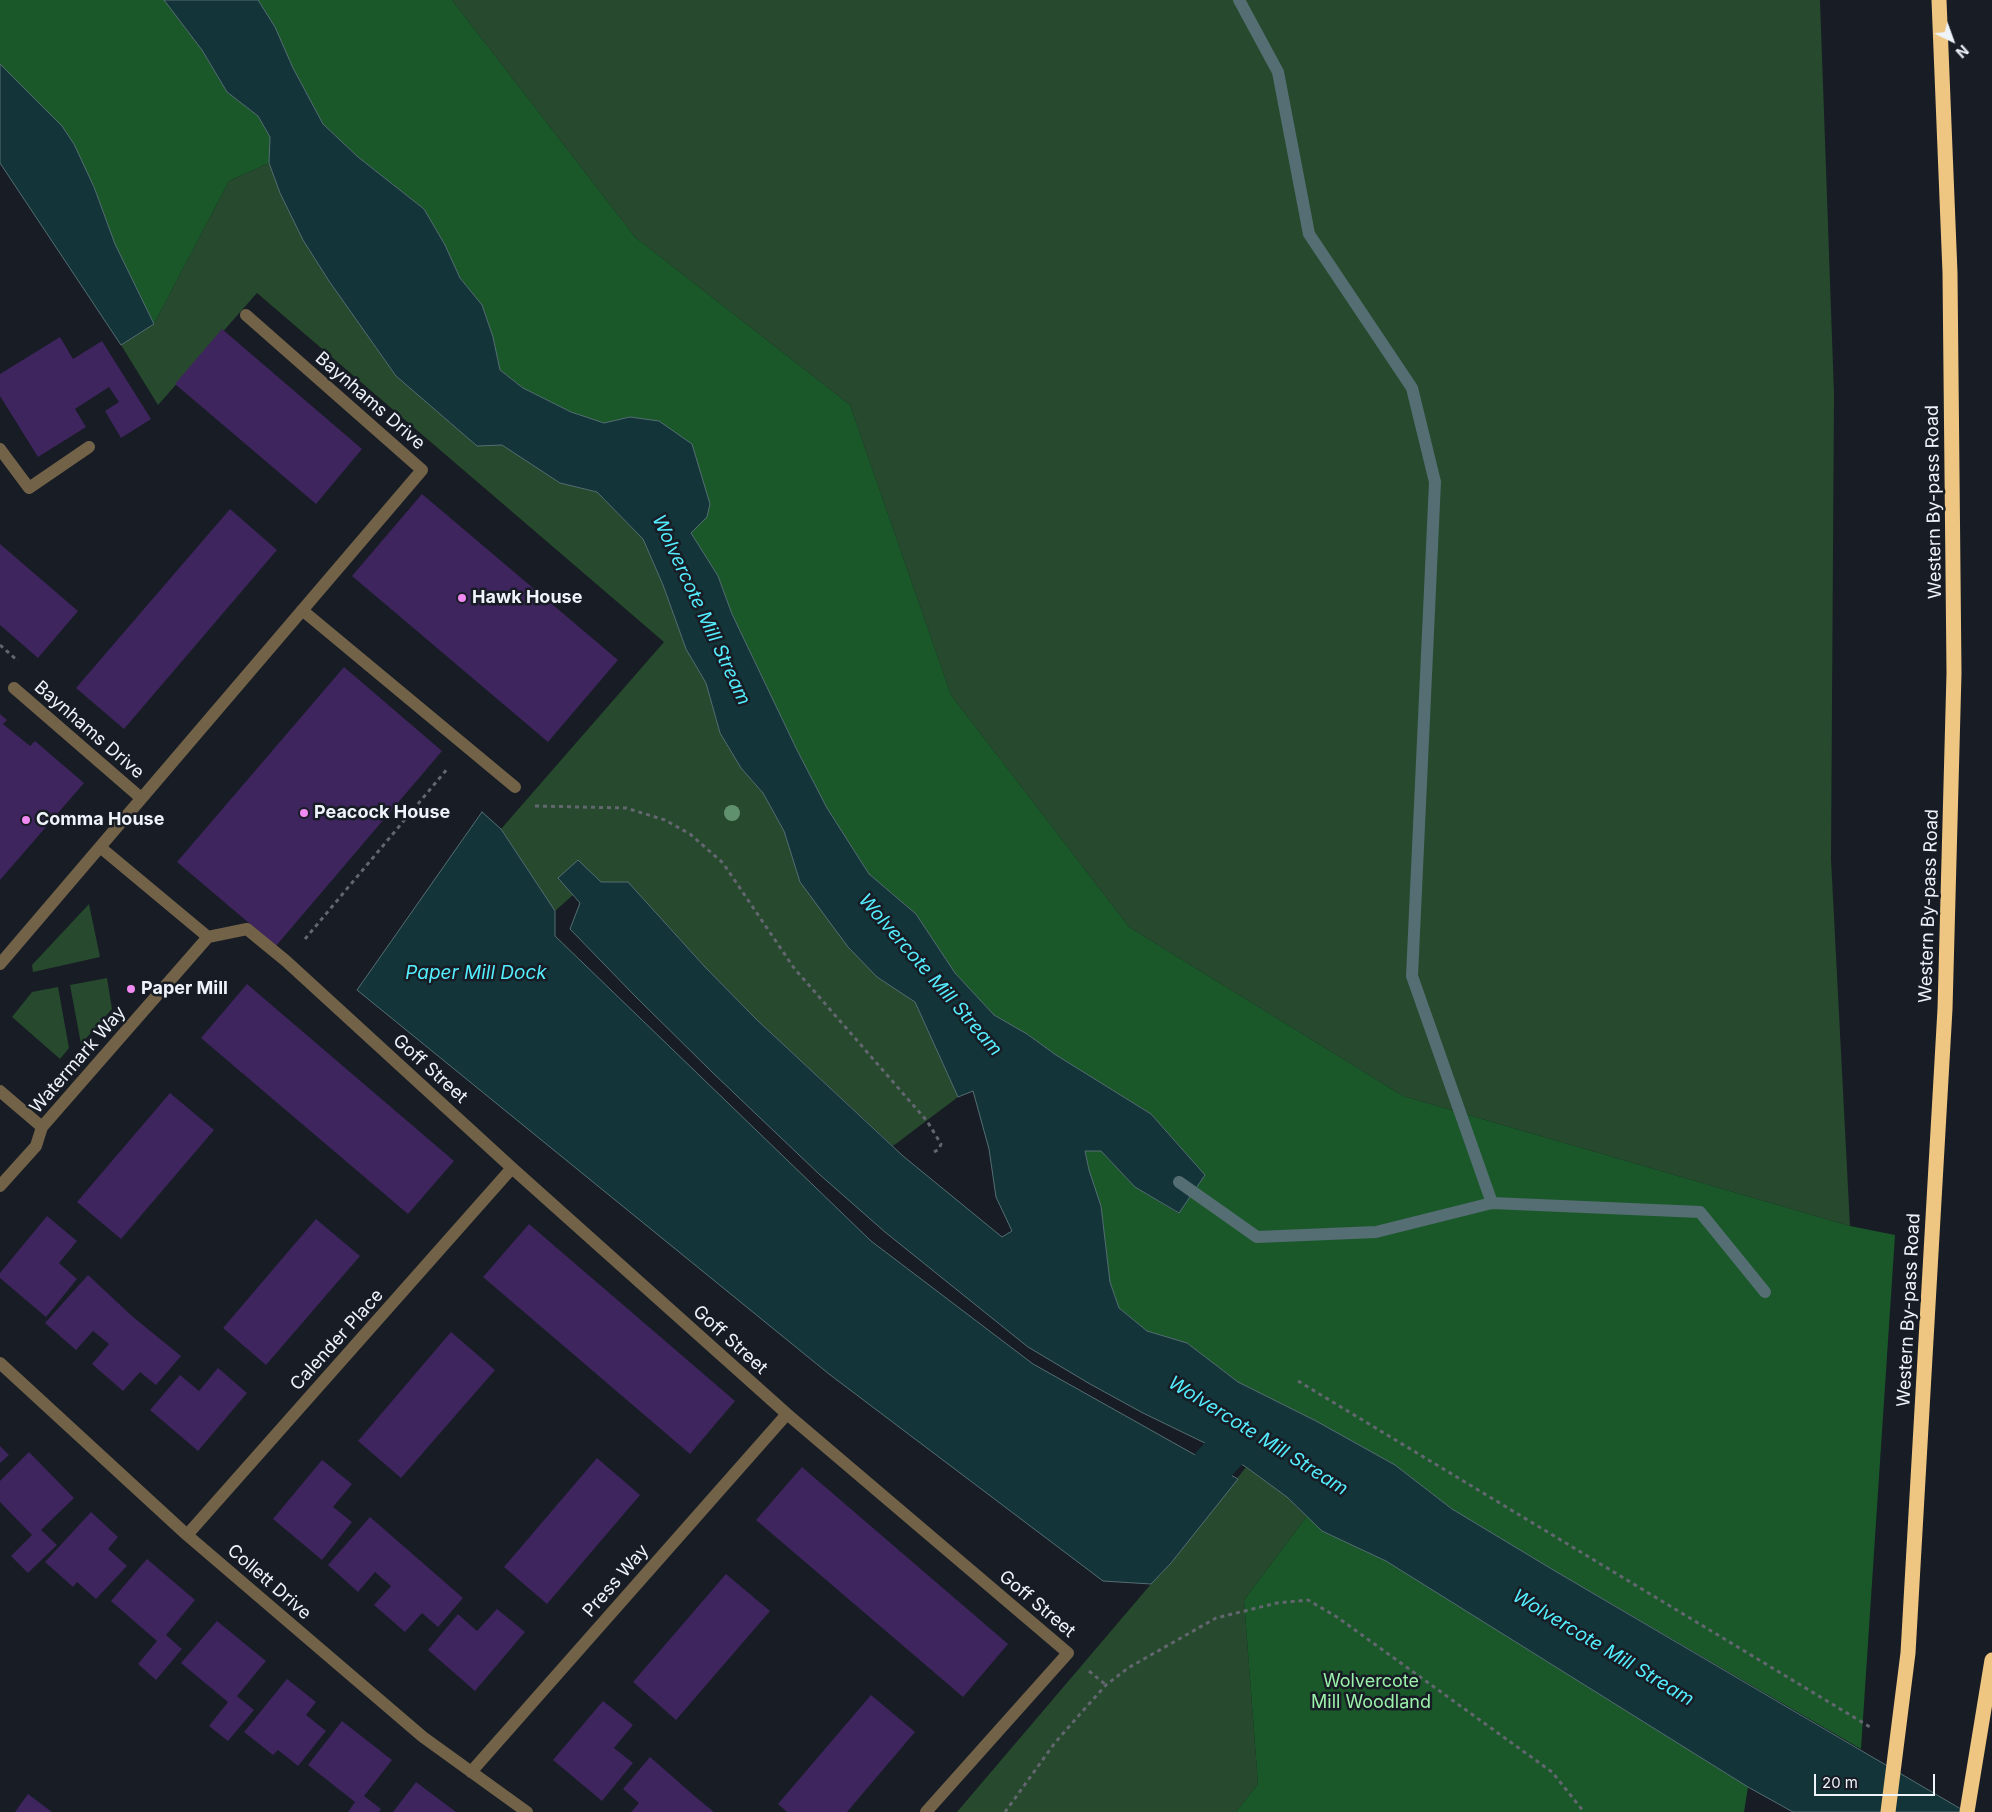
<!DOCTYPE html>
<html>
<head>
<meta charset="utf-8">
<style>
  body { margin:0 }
  #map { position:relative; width:1992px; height:1812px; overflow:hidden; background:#171c25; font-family:Inter,sans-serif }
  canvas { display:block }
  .north { position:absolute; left:1927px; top:15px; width:50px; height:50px; -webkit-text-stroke:4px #171c25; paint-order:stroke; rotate:138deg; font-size:14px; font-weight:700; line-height:20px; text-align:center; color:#eff3fa }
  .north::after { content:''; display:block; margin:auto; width:18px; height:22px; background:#eff3fa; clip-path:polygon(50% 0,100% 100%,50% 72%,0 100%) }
  .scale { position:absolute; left:1814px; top:1774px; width:121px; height:22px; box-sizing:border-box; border:2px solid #eff3fa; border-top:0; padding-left:6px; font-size:15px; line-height:18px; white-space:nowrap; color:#eff3fa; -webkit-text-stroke:4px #171c25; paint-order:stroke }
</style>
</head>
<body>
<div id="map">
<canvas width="1992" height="1812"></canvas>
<div class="north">N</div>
<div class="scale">20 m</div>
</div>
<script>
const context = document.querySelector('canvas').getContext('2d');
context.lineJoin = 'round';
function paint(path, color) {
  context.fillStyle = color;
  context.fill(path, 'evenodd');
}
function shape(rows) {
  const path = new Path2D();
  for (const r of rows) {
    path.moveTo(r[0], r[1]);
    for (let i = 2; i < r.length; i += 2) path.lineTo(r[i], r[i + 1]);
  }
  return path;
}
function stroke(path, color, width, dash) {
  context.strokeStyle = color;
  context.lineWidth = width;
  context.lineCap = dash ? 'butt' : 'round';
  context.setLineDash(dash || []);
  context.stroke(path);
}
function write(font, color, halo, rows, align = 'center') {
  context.font = font + ' Inter,sans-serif';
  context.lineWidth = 5;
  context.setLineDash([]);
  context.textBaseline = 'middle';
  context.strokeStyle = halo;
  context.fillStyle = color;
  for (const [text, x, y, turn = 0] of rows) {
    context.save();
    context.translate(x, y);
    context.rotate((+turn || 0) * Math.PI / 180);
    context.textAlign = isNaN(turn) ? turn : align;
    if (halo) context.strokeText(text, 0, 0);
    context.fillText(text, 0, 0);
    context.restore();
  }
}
paint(shape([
  [452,0,1820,0,1834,394,1831,859,1850,1226,1403,1096,1129,927,951,695,850,405,635,237],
  [269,163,280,193,303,240,329,281,396,376,477,446,502,445,560,483,597,492,643,539,663,585,686,649,706,683,720,733,741,768,763,793,784,831,800,882,877,977,915,1002,949,1077,958,1097,893,1146,756,1019,705,967,628,882,601,882,558,878,573,895,555,911,501,829,664,642,257,293,158,405,121,345,154,324,229,181],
  [89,904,100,957,33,972,32,965],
  [107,978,112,1009,81,1044,70,985],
  [58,987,69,1048,60,1059,12,1017,32,992],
  [1246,1467,1287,1497,1307,1516,1244,1600,1258,1784,1236,1812,957,1812,1151,1584,1171,1563]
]), '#27492d');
paint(shape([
  [0,0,164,0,202,50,227,92,258,116,270,137,269,163,229,181,154,324,115,244,94,187,62,126,0,64],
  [258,0,452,0,635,237,850,405,951,695,1129,927,1403,1096,1850,1226,1895,1235,1861,1749,1555,1571,1452,1509,1395,1465,1316,1421,1238,1382,1187,1343,1147,1331,1119,1308,1110,1282,1101,1206,1089,1170,1085,1151,1101,1151,1135,1187,1178,1213,1205,1175,1151,1114,1056,1055,1027,1034,994,1015,955,973,916,914,869,874,827,808,797,750,732,614,718,576,691,533,707,517,630,417,604,423,571,412,523,388,500,370,493,337,482,305,460,278,445,245,424,209,358,157,323,124,293,68,275,27],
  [1307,1516,1322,1531,1386,1561,1748,1787,1744,1812,1236,1812,1258,1784,1244,1600]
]), '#1a582a');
const water = shape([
  [164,0,258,0,275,27,293,68,323,124,358,157,424,209,445,245,460,278,482,305,493,337,500,370,523,388,571,412,604,423,630,417,659,421,692,444,710,504,707,517,691,533,718,576,732,614,797,750,827,808,869,874,916,914,955,973,994,1015,1027,1034,1056,1055,1151,1114,1205,1175,1179,1213,1135,1187,1101,1151,1085,1151,1089,1170,1101,1206,1110,1282,1119,1308,1147,1331,1187,1343,1238,1382,1316,1421,1395,1465,1452,1509,1555,1571,1966,1812,1793,1812,1748,1787,1386,1561,1322,1531,1287,1497,1246,1467,1209,1445,1143,1413,1090,1384,1028,1347,885,1232,819,1174,713,1073,635,996,570,929,580,903,558,878,578,860,601,882,628,882,705,967,756,1019,903,1156,1002,1237,1012,1231,996,1197,989,1149,973,1091,958,1097,915,1002,877,977,848,947,800,882,784,831,763,793,741,768,720,733,706,683,686,649,663,585,643,539,597,492,560,483,502,445,477,446,396,376,329,281,303,240,280,193,269,163,270,137,258,116,227,92,202,50,164,0],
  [0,64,62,126,74,144,94,187,115,244,154,324,121,345,0,163,0,64],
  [482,812,501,829,555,911,555,936,871,1241,1033,1364,1238,1479,1171,1563,1151,1584,1103,1581,829,1374,357,990,482,812]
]);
paint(water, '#133539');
stroke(water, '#556e73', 1);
stroke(shape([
  [1239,0,1278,72,1309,234,1412,388,1435,482,1412,976,1492,1203],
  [1179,1182,1257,1237,1376,1232,1492,1203,1700,1212,1765,1292]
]), '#556e73', 12);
stroke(shape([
  [1213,1465,1246,1429]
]), '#133539', 42);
paint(shape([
  [222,329,362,449,316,504,175,384],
  [60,337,73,359,102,341,151,419,121,438,105,411,119,402,109,387,75,409,86,427,38,457,0,396,0,374],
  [422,494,618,660,548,742,352,576],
  [230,509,277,550,124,729,76,688],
  [0,544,78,611,38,658,0,625],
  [344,667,442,751,276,946,177,862],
  [0,714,7,720,3,724,30,746,35,741,84,783,0,880],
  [247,984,454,1161,408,1214,201,1038],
  [170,1093,214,1130,121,1239,77,1202],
  [47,1216,77,1241,59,1263,77,1279,46,1317,0,1278,0,1273],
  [316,1219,360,1256,266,1365,223,1328],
  [529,1224,735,1401,690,1454,483,1277],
  [88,1275,133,1317,181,1356,156,1385,140,1372,123,1391,92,1364,109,1344,93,1331,76,1350,45,1323],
  [451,1332,495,1370,401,1478,358,1441],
  [218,1368,247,1393,198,1451,150,1410,180,1375,199,1391],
  [0,1446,9,1455,0,1463],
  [29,1452,74,1498,41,1530,57,1545,28,1573,11,1556,32,1535,0,1502,0,1481],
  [597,1458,640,1495,547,1604,504,1567],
  [322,1460,352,1484,333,1507,352,1522,322,1560,273,1519],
  [802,1467,1008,1644,963,1697,756,1520],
  [91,1512,118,1537,108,1549,127,1566,96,1599,77,1582,73,1587,45,1562],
  [370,1517,463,1598,438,1627,422,1613,405,1632,374,1605,391,1586,375,1572,358,1592,328,1565],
  [147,1559,195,1600,166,1635,182,1649,156,1680,138,1664,157,1641,111,1601],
  [726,1574,770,1611,676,1720,633,1682],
  [497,1609,525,1632,475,1691,428,1650,458,1614,477,1631],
  [217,1621,266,1661,237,1696,254,1710,228,1741,209,1726,228,1702,181,1663],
  [287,1679,316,1702,306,1715,326,1731,298,1766,278,1750,273,1755,244,1732],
  [871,1695,915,1732,847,1812,787,1812,778,1804],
  [603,1701,633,1725,614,1748,633,1763,602,1801,553,1760],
  [342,1721,392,1760,364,1796,381,1809,379,1812,348,1812,355,1802,308,1765],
  [650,1757,698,1799,714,1812,631,1812,639,1803,623,1789],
  [416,1782,456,1812,393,1812],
  [28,1794,52,1812,15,1812]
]), '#3e255d');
stroke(shape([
  [0,645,18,661],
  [535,806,626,808,665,820,690,834,723,863,794,968,927,1121,941,1144,939,1149,934,1152],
  [305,939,448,768],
  [1298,1381,1870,1727],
  [1089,1671,1106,1685],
  [1005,1812,1054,1744,1080,1714,1106,1685,1128,1668,1216,1618,1277,1603,1308,1600,1337,1617,1552,1772,1584,1812]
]), '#62676f', 3, [4, 4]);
stroke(shape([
  [0,449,29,488,89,447],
  [302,610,515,787],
  [14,688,141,798],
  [100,847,208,937],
  [208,937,247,929,286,961,512,1168,787,1414,1068,1653,926,1812],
  [0,964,422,470,246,315],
  [0,1091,42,1127],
  [0,1186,36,1146,42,1127,208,937],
  [0,1363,187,1535,423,1737,527,1812],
  [187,1535,512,1168],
  [471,1772,787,1414]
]), '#726248', 12);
stroke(shape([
  [1888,1812,1908,1653,1945,1009,1954,673,1950,273,1939,0],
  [1967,1812,1992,1660]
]), '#eec681', 15);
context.fillStyle = '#60916e';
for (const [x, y] of [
  [732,813]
]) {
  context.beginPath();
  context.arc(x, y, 8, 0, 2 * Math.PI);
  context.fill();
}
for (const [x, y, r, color] of [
  [462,598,5,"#f28af3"],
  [304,813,5,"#f28af3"],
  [26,820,5,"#f28af3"],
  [131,989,5,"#f28af3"]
]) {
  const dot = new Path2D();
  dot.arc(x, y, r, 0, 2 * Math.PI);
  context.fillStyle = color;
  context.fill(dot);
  stroke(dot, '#171c25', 2);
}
write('18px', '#eff3fa', '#171c25', [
  ["Baynhams Drive",370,401,41],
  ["Western By-pass Road",1934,502,-91],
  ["Baynhams Drive",89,730,41],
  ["Western By-pass Road",1929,906,-88],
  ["Watermark Way",78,1060,-49],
  ["Goff Street",430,1069,42],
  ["Western By-pass Road",1909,1310,-87],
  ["Calender Place",337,1340,-48],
  ["Goff Street",730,1340,42],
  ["Press Way",616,1581,-49],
  ["Collett Drive",269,1582,41],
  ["Goff Street",1037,1604,40]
]);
write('bold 18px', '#eff3fa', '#171c25', [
  ["Hawk House",472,598],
  ["Peacock House",314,813],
  ["Comma House",36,820],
  ["Paper Mill",141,989]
], 'left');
write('18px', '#9bf1a9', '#171c25', [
  ["Wolvercote",1371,1682],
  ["Mill Woodland",1371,1703]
]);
write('italic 19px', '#54eefe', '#171c25', [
  ["Wolvercote Mill Stream",701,610,65],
  ["Paper Mill Dock",476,973],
  ["Wolvercote Mill Stream",930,975,49],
  ["Wolvercote Mill Stream",1258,1436,32],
  ["Wolvercote Mill Stream",1603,1648,31]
]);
</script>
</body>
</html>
